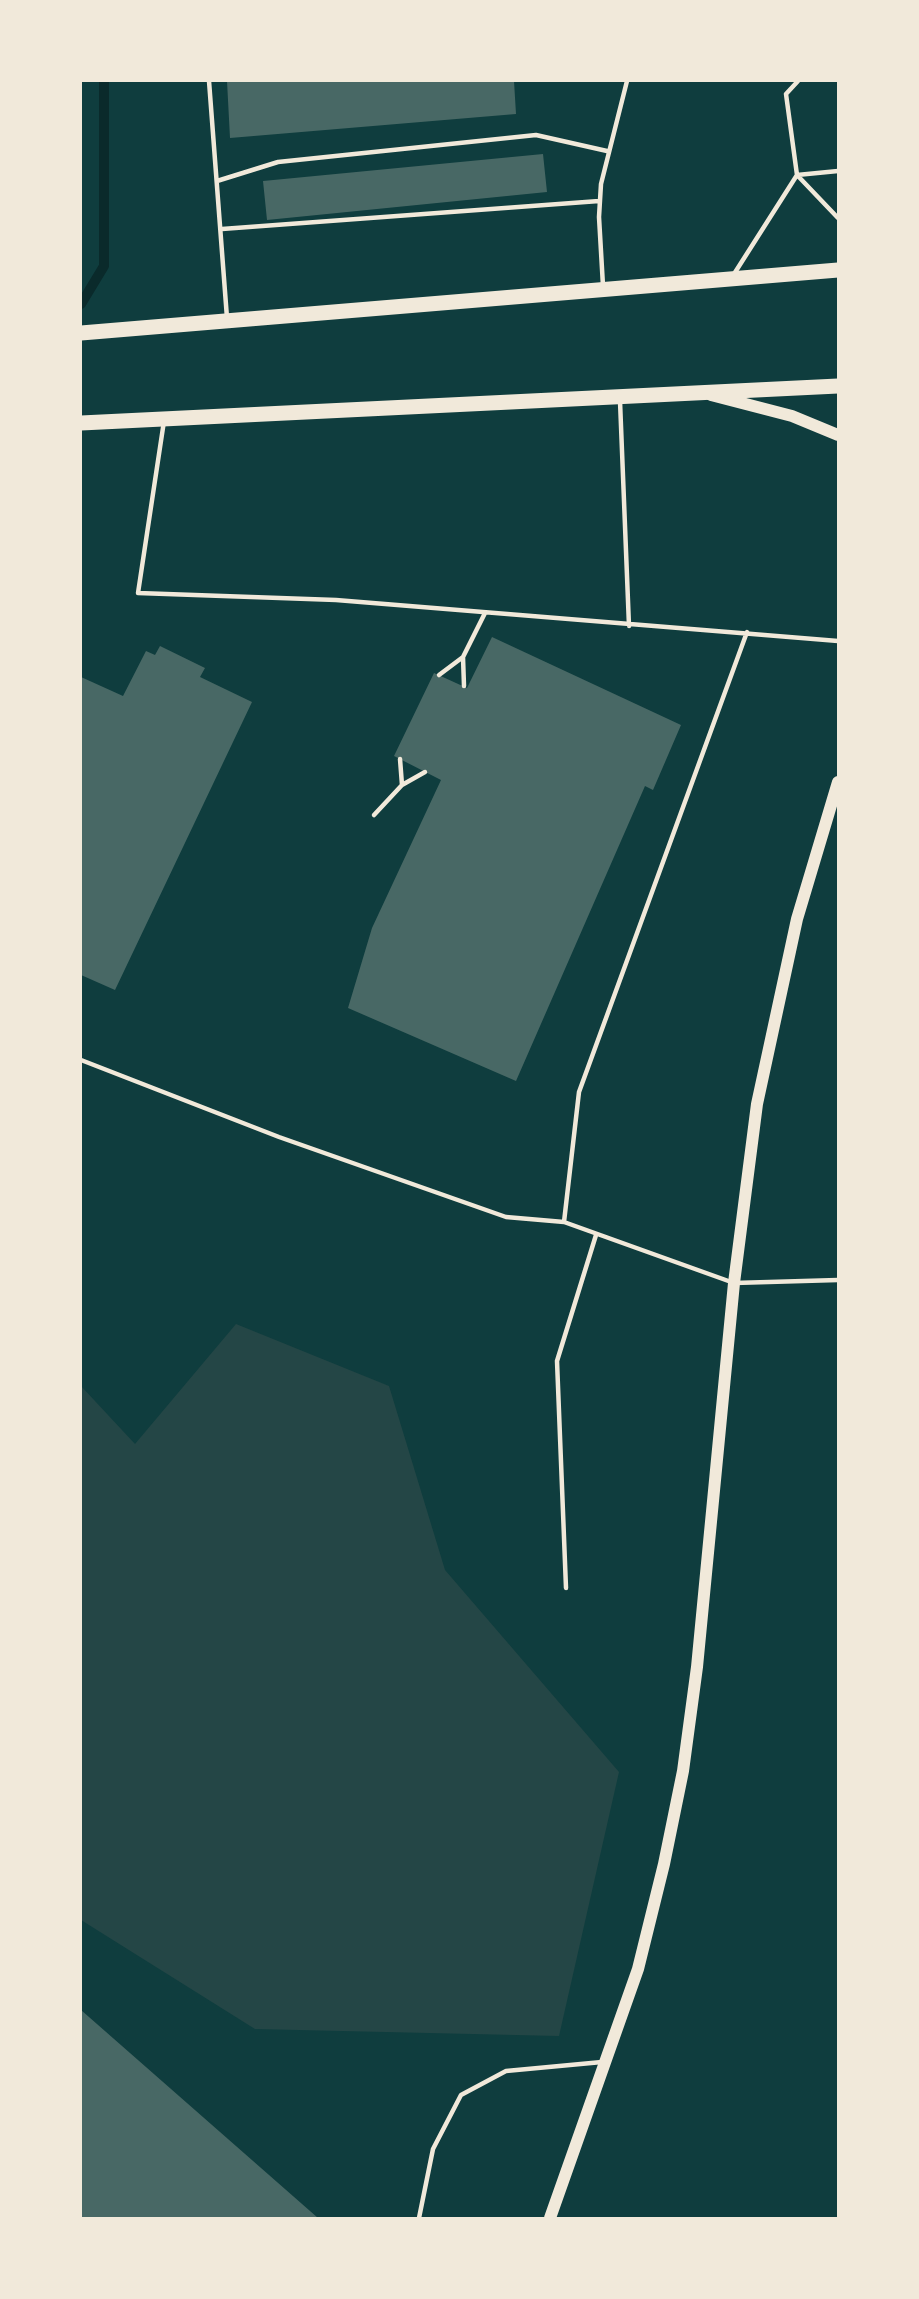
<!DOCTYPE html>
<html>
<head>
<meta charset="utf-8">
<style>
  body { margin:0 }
  #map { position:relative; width:919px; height:2299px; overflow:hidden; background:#0f3d3e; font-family:"Open Sans",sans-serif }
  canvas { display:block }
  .frame { position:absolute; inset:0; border:82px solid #f1e9da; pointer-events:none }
</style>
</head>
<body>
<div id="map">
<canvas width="919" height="2299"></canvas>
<div class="frame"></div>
</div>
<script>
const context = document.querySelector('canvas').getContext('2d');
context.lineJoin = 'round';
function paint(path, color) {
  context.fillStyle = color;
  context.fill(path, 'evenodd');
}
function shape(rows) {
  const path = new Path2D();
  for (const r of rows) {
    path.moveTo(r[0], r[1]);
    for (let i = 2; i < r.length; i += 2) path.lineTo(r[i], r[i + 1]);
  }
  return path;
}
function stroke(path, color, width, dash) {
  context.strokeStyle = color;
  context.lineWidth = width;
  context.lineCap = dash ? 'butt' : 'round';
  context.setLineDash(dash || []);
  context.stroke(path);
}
paint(shape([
  [236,1324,389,1386,445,1570,619,1772,559,2036,255,2029,81,1920,81,1386,135,1444]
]), '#244646');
stroke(shape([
  [81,304,104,266,104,81]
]), '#0a2a2b', 10);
paint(shape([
  [227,81,514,81,516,114,230,138],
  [543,154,547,192,267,220,263,181],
  [492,637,681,725,653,790,645,786,516,1081,348,1008,372,928,441,780,394,756,434,673,467,688],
  [160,646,205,668,200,677,252,702,115,990,81,975,81,677,123,696,146,651,155,655],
  [81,2010,318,2218,81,2218]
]), '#486865');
stroke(shape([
  [209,81,227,318],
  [798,81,786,94,797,175,838,218],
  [797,175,838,171],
  [217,181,278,162,536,135,607,151],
  [222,229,599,201],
  [734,274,797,175],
  [603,286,599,217,601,184,627,81],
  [620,401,629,626],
  [164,421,138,593,336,600,838,641],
  [747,632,579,1092,564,1222,734,1283,838,1280],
  [439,675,463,657],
  [464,686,463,657,485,613],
  [400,759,402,785],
  [374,815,402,785,425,772],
  [81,1060,279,1137,506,1217,564,1222],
  [566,1588,557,1361,596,1235],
  [419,2218,433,2149,461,2095,506,2071,602,2062]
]), '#f1e9da', 4.5);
stroke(shape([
  [711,395,792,416,838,435],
  [550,2218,638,1969,664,1864,683,1771,697,1667,734,1283,757,1104,797,919,838,782]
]), '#f1e9da', 12);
stroke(shape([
  [81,333,838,270],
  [81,423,838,386]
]), '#f1e9da', 15);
</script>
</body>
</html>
